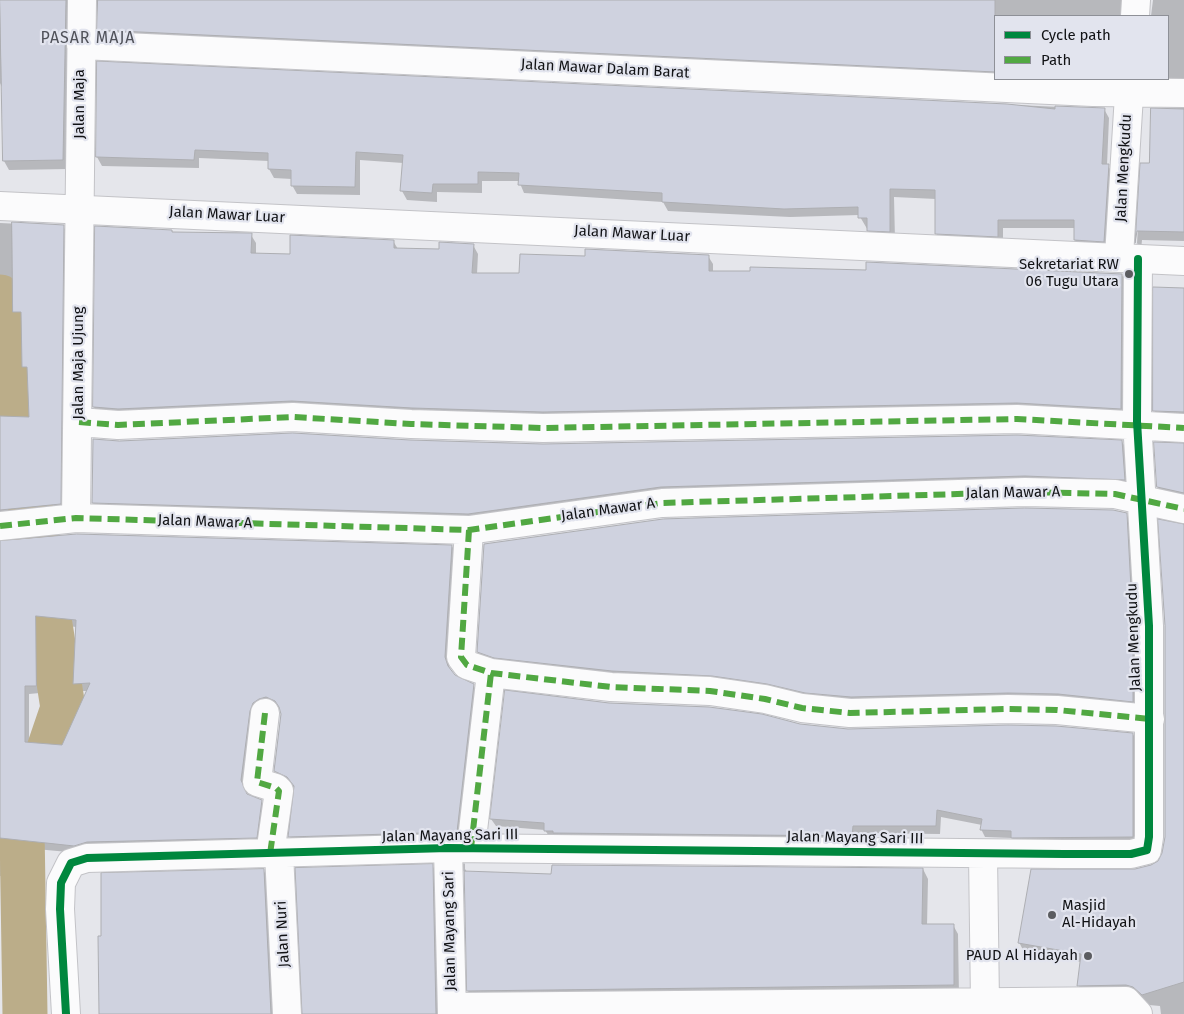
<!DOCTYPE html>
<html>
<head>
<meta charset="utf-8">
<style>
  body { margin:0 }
  #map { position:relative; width:1184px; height:1014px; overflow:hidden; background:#e5e6eb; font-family:"Fira Sans",sans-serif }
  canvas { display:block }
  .legend { position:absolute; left:994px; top:15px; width:175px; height:65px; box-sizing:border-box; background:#e2e4ee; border:1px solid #8e9097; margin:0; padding:6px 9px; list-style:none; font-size:15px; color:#111215 }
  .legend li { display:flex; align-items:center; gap:10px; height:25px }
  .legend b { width:25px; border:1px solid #8e9097 }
</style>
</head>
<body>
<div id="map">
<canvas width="1184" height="1014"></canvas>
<ul class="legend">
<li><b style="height:6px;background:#00873e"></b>Cycle path</li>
<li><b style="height:6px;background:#51a842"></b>Path</li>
</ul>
</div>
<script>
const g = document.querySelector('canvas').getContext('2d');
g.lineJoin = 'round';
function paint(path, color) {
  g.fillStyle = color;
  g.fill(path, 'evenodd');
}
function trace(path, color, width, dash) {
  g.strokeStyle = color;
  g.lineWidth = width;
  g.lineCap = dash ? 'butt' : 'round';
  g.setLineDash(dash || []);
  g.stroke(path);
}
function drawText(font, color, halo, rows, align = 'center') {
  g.font = font + ' "Fira Sans",sans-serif';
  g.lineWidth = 4.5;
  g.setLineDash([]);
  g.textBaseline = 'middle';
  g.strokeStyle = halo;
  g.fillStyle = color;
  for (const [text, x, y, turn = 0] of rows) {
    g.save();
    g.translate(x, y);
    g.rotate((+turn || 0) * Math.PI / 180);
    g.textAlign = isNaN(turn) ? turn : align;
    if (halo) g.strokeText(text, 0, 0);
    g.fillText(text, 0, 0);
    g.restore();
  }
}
const shadow = new Path2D(`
  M0 0H75L68 169 9 170 4 161 2 87 0 83Z
  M97 0H1129L1125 16H995V79L1120 86 104 39 99 30Z
  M1153 0H1184V88L1152 86 1148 79H1168V16H1151Z
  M98 63 1104 109 1109 118 1107 165 1114 174 1109 250 1081 249 1075 240V228H1003V245L941 242 936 233V199L894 197 895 240 873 239 859 215 790 217 668 211 663 202 524 193 519 181H482V193L437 192V202L407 200 402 191 403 163 360 160V195L297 194 292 185V179L274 178 269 169V161L199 158V168L102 166 97 157Z
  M1184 108V241L1142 240 1141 250 1137 243 1142 165H1150L1153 109Z
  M0 223 63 226 68 234 64 512 0 520Z
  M172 231 173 233 251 235 256 243V254L291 255 393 241 398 249 440 250 473 245 478 254 477 274H520L586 258 708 256 713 264V272L1122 275 1127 284 1126 417 549 421 99 416 94 407Z
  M1184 289V422L1159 420 1154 410Z
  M410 441 543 445 1122 442 1126 448 1128 486 472 521 97 509 93 503 119 442Z
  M1184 443V502L1163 496 1158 487Z
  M1126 514 1130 521 1137 635V708L855 704 617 678 483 659 478 652Z
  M1184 525V1014H1161L1160 1006 1149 1005 1139 996 1084 995 1079 986 1081 962 1024 952 1019 942 1135 870 1159 862 1164 853Z
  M0 543 452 546 456 554 449 666 454 676 473 685 478 693 461 840 294 844 290 837 295 788 280 779 275 771 282 714 280 708 272 705 253 719 245 789 248 795 261 801 266 809 260 845 79 853 14 847 15 876H0ZM40 624 77 627 74 684 79 691H88L63 746 29 743V694L40 693Z
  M800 725 848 730 1133 734 1137 742V844L1016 845 1012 838 985 837 981 829 982 825 941 817 940 834 856 833V843L550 838 545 830 496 826 491 819Z
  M432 865 438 875 441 1014H304Z
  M465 869 467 872 553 876 923 869 928 879 927 926 953 925 958 934 959 996 474 1000 468 991Z
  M263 870 269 879 276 1014H100Z`);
const river = new Path2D(`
  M0 297 14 417 41 567 63 708 22 828 25 1014`);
const building = new Path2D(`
  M0 0H66L63 160 3 161Z
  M98 0H995V72L97 30Z
  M97 61 1007 104 1055 109V106L1105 108 1102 164H1109L1104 242 1074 240V220H998V237L935 234V190L890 189V232L867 231V218H858V207L784 209 662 202V193L518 185 519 173 478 172V184H433L432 193 400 191 403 155 356 152 355 187 291 186V170L268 169V153L195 150 194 160 96 157Z
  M1151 108 1184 109V232L1137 231 1135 243 1140 163H1149Z
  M12 222 64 225 61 504 0 510V416L29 417 27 367H22L21 312H13Z
  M95 226 172 230V232L252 233 251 253 290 254V235L394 240V248L439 249V242L474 244 472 273H519L520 254 585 256V249L709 255V271H750V267L866 270V262L1122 274 1121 409 1017 403 543 412 412 408 292 401 118 409 93 407Z
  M1153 287 1184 288V412L1153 411Z
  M293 433 410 440 543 444 1017 435 1122 440 1125 480 1025 476 661 487 468 514 92 503 93 439 119 441Z
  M1154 442 1184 443V493L1157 487Z
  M1025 508 1113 510 1127 513 1133 626V702L1058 694 1008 693 851 697 805 693 767 684 712 676 612 671 494 658 477 652 484 544 663 519Z
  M1158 519 1184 524V982L1142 995 1133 987 1126 985 1077 986 1081 954 1018 943 1031 869H1135L1151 865 1158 861 1162 853 1165 837V626Z
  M77 534 452 545 445 657 448 666 455 675 474 684 457 832 288 837 294 786 287 777 274 771 281 714 279 707 275 701 266 697 259 699 253 703 250 711 241 780 247 794 262 800 257 838 87 842 74 846 0 838V541ZM36 616 76 620 73 684 90 683 62 745 25 742V686H36Z
  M505 690 609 703 709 707 762 714 800 724 848 729 1008 725 1056 726 1133 733V837L1011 838V831L980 830 982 819 937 810 936 826H853L852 836 553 833V831H544V823L490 819Z
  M433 864 436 1014H302L295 868Z
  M464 864V871L551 874 552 865 923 868 922 924H954V985L467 991Z
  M264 869 271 1014H99L98 936H101V873Z`);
const street = new Path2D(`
  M1135 16 1136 0
  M81 45 1093 92 1184 93
  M1119 256 1130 79
  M79 422 118 425 293 417 411 424 543 428 1017 419 1184 428
  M76 518 82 0
  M0 526 76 518 469 530 662 503 1025 492 1115 494 1184 509
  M469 530 461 657 467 665 491 673 611 687 710 691 765 699 802 708 850 713 1008 709 1057 710 1150 719
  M265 713 257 782 276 788 279 791 270 854
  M448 848 452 1014
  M471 848 491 673
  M279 854 287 1014
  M983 854 985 1004
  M452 1007 1126 1001 1138 1014
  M66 1014 60 909 61 883 71 863 87 858 448 848 1064 854H1131L1147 850 1149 837V626L1137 421 1138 259`);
const secondary = new Path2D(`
  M0 206 1184 261`);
const quiet = new Path2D(`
  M79 422 118 425 293 417 411 424 543 428 1017 419 1184 428
  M0 526 76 518 469 530 662 503 1025 492 1115 494 1184 509
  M469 530 461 657 467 665 491 673 611 687 710 691 765 699 802 708 850 713 1008 709 1057 710 1150 719
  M265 713 257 782 276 788 279 791 270 854
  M471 848 491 673`);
const cycleway = new Path2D(`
  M66 1014 60 909 61 883 71 863 87 858 448 848 1064 854H1131L1147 850 1149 837V626L1137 421 1138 259`);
const markers = [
  [1129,274,5,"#5b5c60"],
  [1052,915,5,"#5b5c60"],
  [1088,956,5,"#5b5c60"]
];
const streetNames = [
  ["Jalan Mawar Dalam Barat",605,69,3],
  ["Jalan Maja",80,104,-90],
  ["Jalan Mengkudu",1124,168,-87],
  ["Jalan Mawar Luar",227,215,3],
  ["Jalan Mawar Luar",632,234,3],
  ["Jalan Maja Ujung",79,363,-90],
  ["Jalan Mawar A",1013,493,-1],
  ["Jalan Mawar A",608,510,-8],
  ["Jalan Mawar A",205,522,2],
  ["Jalan Mengkudu",1134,637,-92],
  ["Jalan Mayang Sari III",450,836,-1],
  ["Jalan Mayang Sari III",855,838,1],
  ["Jalan Mayang Sari",450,931,-91],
  ["Jalan Nuri",283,934,-93]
];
const poiNames = [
  ["Sekretariat RW",1119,265],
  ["06 Tugu Utara",1119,282],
  ["Masjid",1062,906,"left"],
  ["Al-Hidayah",1062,923,"left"],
  ["PAUD Al Hidayah",1078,956]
];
const neighbourhoodNames = [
  ["PASAR MAJA",88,39]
];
paint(shadow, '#0003');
trace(river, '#bbad89', 45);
paint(building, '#cfd2df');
trace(building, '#adaeb2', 1);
trace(street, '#c3c3c7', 30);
trace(secondary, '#c3c3c7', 30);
trace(street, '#fbfbfc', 28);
trace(secondary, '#fbfbfc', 28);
trace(quiet, '#51a842', 6, [12, 6]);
trace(cycleway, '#00873e', 8);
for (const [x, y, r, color] of markers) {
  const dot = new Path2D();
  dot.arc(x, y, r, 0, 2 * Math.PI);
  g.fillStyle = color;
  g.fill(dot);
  trace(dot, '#e2e4ee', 2);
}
drawText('15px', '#111215', '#e2e4ee', streetNames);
drawText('15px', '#111215', '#e2e4ee', poiNames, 'right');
g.letterSpacing = '1px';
drawText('16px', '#50525a', '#e2e4ee', neighbourhoodNames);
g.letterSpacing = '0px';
</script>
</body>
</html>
